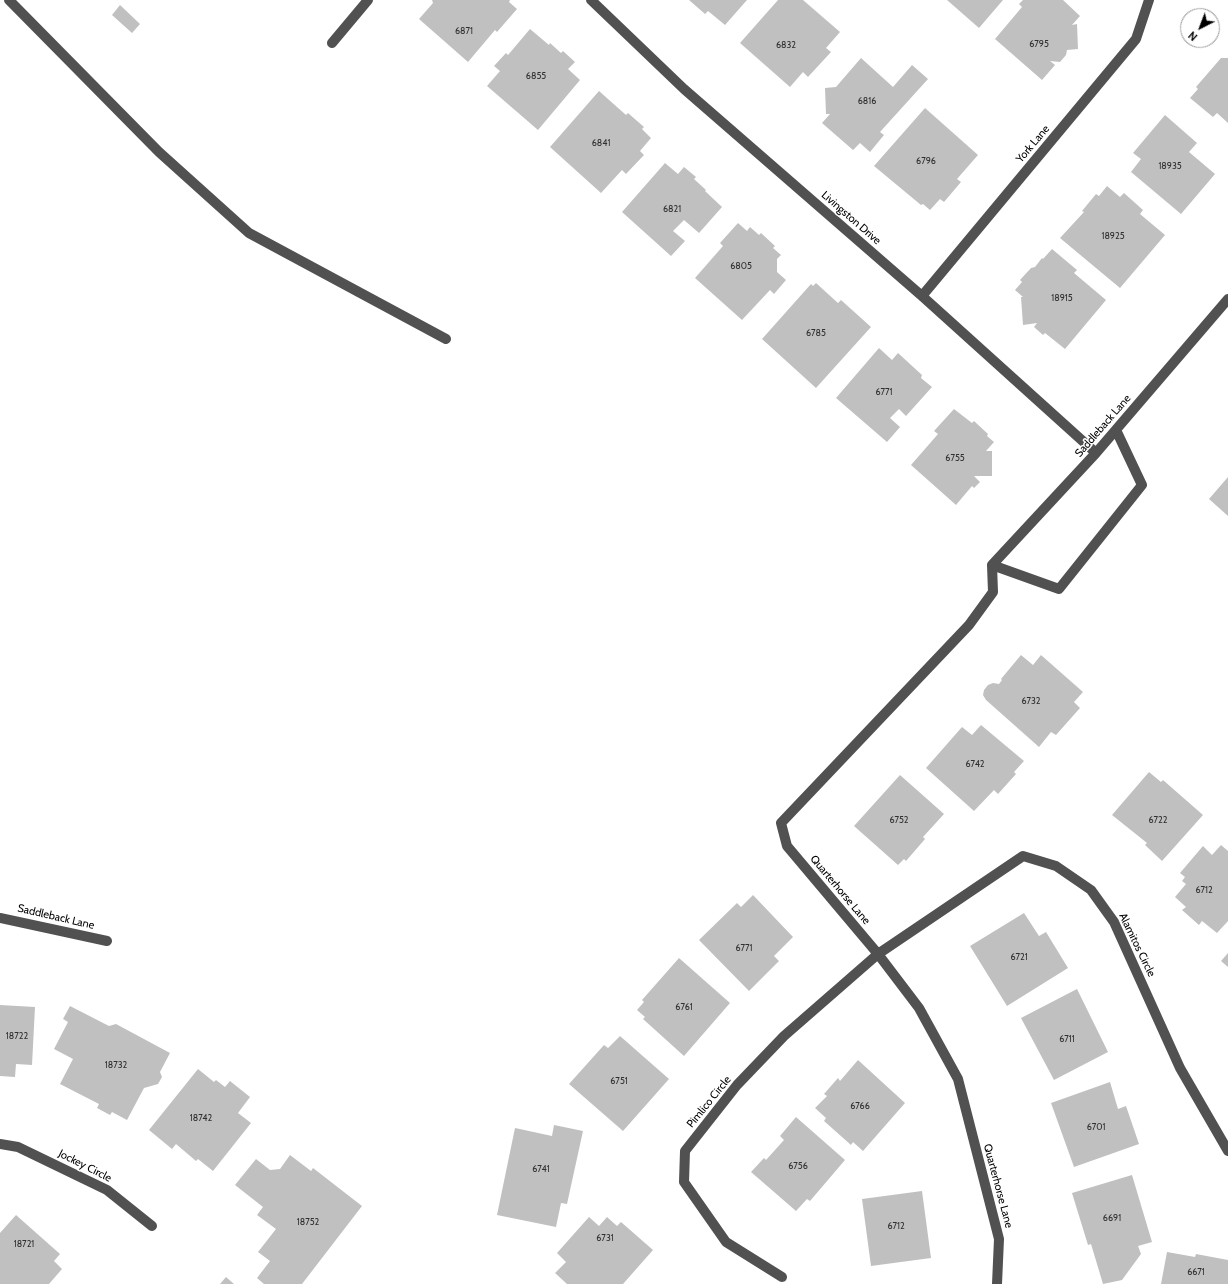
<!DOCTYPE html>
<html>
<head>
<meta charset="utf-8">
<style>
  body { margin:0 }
  #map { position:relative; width:1228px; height:1284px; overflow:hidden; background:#fff; font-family:Cabin,sans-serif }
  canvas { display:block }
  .north { position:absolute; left:1180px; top:8px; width:40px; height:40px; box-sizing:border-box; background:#fff; border:1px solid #999; border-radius:50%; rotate:222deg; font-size:11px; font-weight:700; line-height:16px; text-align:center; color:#000 }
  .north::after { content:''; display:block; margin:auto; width:14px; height:18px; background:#000; clip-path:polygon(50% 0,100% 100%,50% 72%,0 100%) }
</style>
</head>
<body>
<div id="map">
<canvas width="1228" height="1284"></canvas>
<div class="north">N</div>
</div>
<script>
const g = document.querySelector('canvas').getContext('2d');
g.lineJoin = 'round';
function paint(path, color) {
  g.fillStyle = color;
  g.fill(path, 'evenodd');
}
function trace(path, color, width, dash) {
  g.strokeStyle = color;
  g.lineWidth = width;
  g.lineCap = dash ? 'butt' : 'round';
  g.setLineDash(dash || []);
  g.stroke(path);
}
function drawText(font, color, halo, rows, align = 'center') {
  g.font = font + ' Cabin,sans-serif';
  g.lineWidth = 3;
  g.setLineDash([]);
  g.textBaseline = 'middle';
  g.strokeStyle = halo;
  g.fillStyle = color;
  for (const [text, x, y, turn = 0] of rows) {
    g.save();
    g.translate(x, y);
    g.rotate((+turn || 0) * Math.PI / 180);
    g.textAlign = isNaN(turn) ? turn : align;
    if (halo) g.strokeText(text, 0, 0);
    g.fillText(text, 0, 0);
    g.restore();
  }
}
const building = new Path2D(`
  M432 0H510L509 2 517 9 497 32 495 30 468 62 419 19 433 3Z
  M689 0H747L725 25 708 11 705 14Z
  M778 0H803L840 32 826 48 831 52 808 77 803 72 790 87 740 43Z
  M947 0H1003L979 28Z
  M1023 0H1063L1080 16 1072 25 1077 24 1078 49 1067 50 1066 55 1060 62 1050 61 1055 65 1042 80 995 39 1022 7 1019 4Z
  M120 5 140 24 132 33 112 15Z
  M530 29 549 45 550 43 561 53 563 51 575 62 568 69 580 80 538 130 487 86 500 71 494 66 506 53 508 55Z
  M861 58 893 87 912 65 928 79 880 132 884 135 870 152 860 143 853 150 822 123 830 114H826L825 88 836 87Z
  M1221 58H1228V123L1217 113 1213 117 1190 98 1198 89 1196 87Z
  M599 91 626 115 628 113 644 127 642 129 651 138 640 151 644 155 626 174 622 170 601 193 550 147Z
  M925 108 978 155 957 179 961 182 944 202 940 199 930 210 923 204 921 205 874 166Z
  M1165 115 1197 143 1189 152 1215 174 1181 214 1131 172 1141 159 1133 153Z
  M665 163 678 174 684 167 696 177 694 179 706 190 705 191 722 207 699 233 684 220 673 231 685 241 671 256 622 212Z
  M1107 186 1120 197 1124 193 1143 210 1140 214 1165 235 1120 288 1060 238 1084 212 1082 211 1096 194 1099 196Z
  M738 223 747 231 750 227 759 235 761 233 775 246 773 248 781 255 777 259V272L786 280 774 294 770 290 742 320 695 278 723 246 720 243Z
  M1052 249 1077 270 1074 273 1106 300 1065 349 1045 333 1043 335 1034 327 1037 323 1023 325 1021 297H1023L1015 290 1022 282 1020 280 1031 268 1035 267 1042 258 1043 259Z
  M816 283 838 303 841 300 871 327 816 388 762 339 811 284 813 286Z
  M879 348 892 360 898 353 922 375 921 378 932 387 906 416 899 409 890 418 900 427 887 442 836 398Z
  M954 409 972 423 974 421 988 434 987 436 994 442 986 451H992V476H974L980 482 974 488 972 486 956 505 911 465 938 434 934 431Z
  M1228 477V516L1209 499Z
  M1021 655 1033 665 1041 655 1083 692 1074 702 1080 708 1056 735 1051 732 1039 747 986 700 983 695 984 690 988 685 993 683 999 684 1002 680 1001 679Z
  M981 725 1024 761 1014 772 1016 774 998 794 994 790 974 811 926 768 962 727 972 735Z
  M1149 772 1161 782 1163 780 1203 815 1162 861 1145 845 1147 843 1112 815Z
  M900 775 944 814 923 837 925 839 906 861 904 859 898 865 854 826Z
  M1221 845 1228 851V921L1217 933 1202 921 1199 925 1182 910 1186 907 1175 897 1186 884 1182 881 1185 877 1180 873 1203 846 1212 855Z
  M753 895 793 937 774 956 779 961 749 991 699 940 737 903 741 907Z
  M1024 913 1039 936 1046 932 1068 968 1007 1006 970 946Z
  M1228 953V967L1221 961Z
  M679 958 730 1003 684 1056 643 1019 645 1017 637 1010 644 1002 642 1000Z
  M1077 989 1108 1052 1054 1080 1021 1018Z
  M0 1005 35 1007 32 1065 16 1064 15 1077 0 1076Z
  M70 1006 109 1026 116 1024 170 1053 160 1072 162 1077 158 1084 144 1088 127 1120 112 1112 110 1115 97 1108 99 1104 60 1084 73 1059 54 1049 68 1022 63 1019Z
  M620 1036 669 1079 623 1131 569 1084 604 1045 608 1048Z
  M858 1060 905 1103 863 1151 853 1142 851 1145 824 1121 826 1118 815 1108 827 1096 824 1094 838 1078 840 1081Z
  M198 1069 214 1082 216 1080 225 1087 230 1081 250 1097 238 1113 251 1123 213 1171 198 1159 196 1161 176 1144 172 1149 149 1130Z
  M1110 1082 1118 1109 1126 1106 1139 1144 1074 1167 1051 1103Z
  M796 1117 845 1160 810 1201 807 1199 796 1211 751 1172 764 1158 766 1160 784 1140 780 1136Z
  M554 1125 583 1131 567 1204 561 1203 556 1227 497 1215 515 1128 552 1136Z
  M290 1155 311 1171 313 1168 362 1206 302 1284H264L257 1278 270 1261 258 1252 276 1229 257 1215 263 1207 235 1185 256 1159 270 1170 280 1169Z
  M1132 1175 1152 1242 1138 1246 1141 1254 1122 1280 1103 1284 1091 1244 1088 1245 1072 1193Z
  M922 1191 931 1258 871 1266 862 1199Z
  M16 1215 60 1254 54 1261 62 1269 49 1284H0V1233Z
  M589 1217 599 1226 607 1217 617 1226 621 1222 653 1250 623 1284H567L555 1273 566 1262 557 1253Z
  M1167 1252 1195 1257 1196 1254 1228 1260V1284H1161Z
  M226 1277 234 1284H220Z`);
const minor = new Path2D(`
  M9 0 159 152 249 233 446 339
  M591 0 684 89 922 296 1096 453
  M332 43 368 0
  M922 296 1136 39 1149 0
  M992 565 993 592 969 625 781 823 787 846 878 954 919 1008 958 1079 999 1239 997 1284
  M992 565 1096 453 1228 299
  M992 565 1059 589 1142 485 1116 430
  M0 918 107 941
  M0 1144 18 1147 107 1190 152 1226
  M782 1277 726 1242 684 1182 685 1151 737 1085 784 1036 878 954 1023 856 1056 866 1091 890 1114 922 1180 1068 1228 1151`);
const numberNames = [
  ["6871",464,31],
  ["6795",1039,44],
  ["6832",786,45],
  ["6855",536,76],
  ["6816",867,101],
  ["6841",601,143],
  ["6796",926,161],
  ["18935",1170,166],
  ["6821",672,209],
  ["18925",1113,236],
  ["6805",741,266],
  ["18915",1062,298],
  ["6785",816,333],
  ["6771",884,392],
  ["6755",955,458],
  ["6732",1031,701],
  ["6742",975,764],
  ["6752",899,820],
  ["6722",1158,820],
  ["6712",1204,890],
  ["6771",744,948],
  ["6721",1019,957],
  ["6761",684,1007],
  ["18722",17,1036],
  ["6711",1067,1039],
  ["18732",116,1065],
  ["6751",619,1081],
  ["6766",860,1106],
  ["18742",201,1118],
  ["6701",1096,1127],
  ["6756",798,1166],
  ["6741",541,1169],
  ["6691",1112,1218],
  ["18752",308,1222],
  ["6712",896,1226],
  ["6731",605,1238],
  ["18721",24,1244],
  ["6671",1196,1272]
];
const streetNames = [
  ["York Lane",1033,144,-50],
  ["Livingston Drive",851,218,41],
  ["Saddleback Lane",1103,426,-49],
  ["Quarterhorse Lane",840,890,50],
  ["Saddleback Lane",56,917,13],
  ["Alamitos Circle",1137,945,64],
  ["Pimlico Circle",709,1102,-51],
  ["Jockey Circle",85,1166,27],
  ["Quarterhorse Lane",998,1186,75]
];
paint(building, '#c0c0c0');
trace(minor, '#515151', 10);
drawText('9px', '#303030', null, numberNames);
drawText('11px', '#000', '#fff', streetNames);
</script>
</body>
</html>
